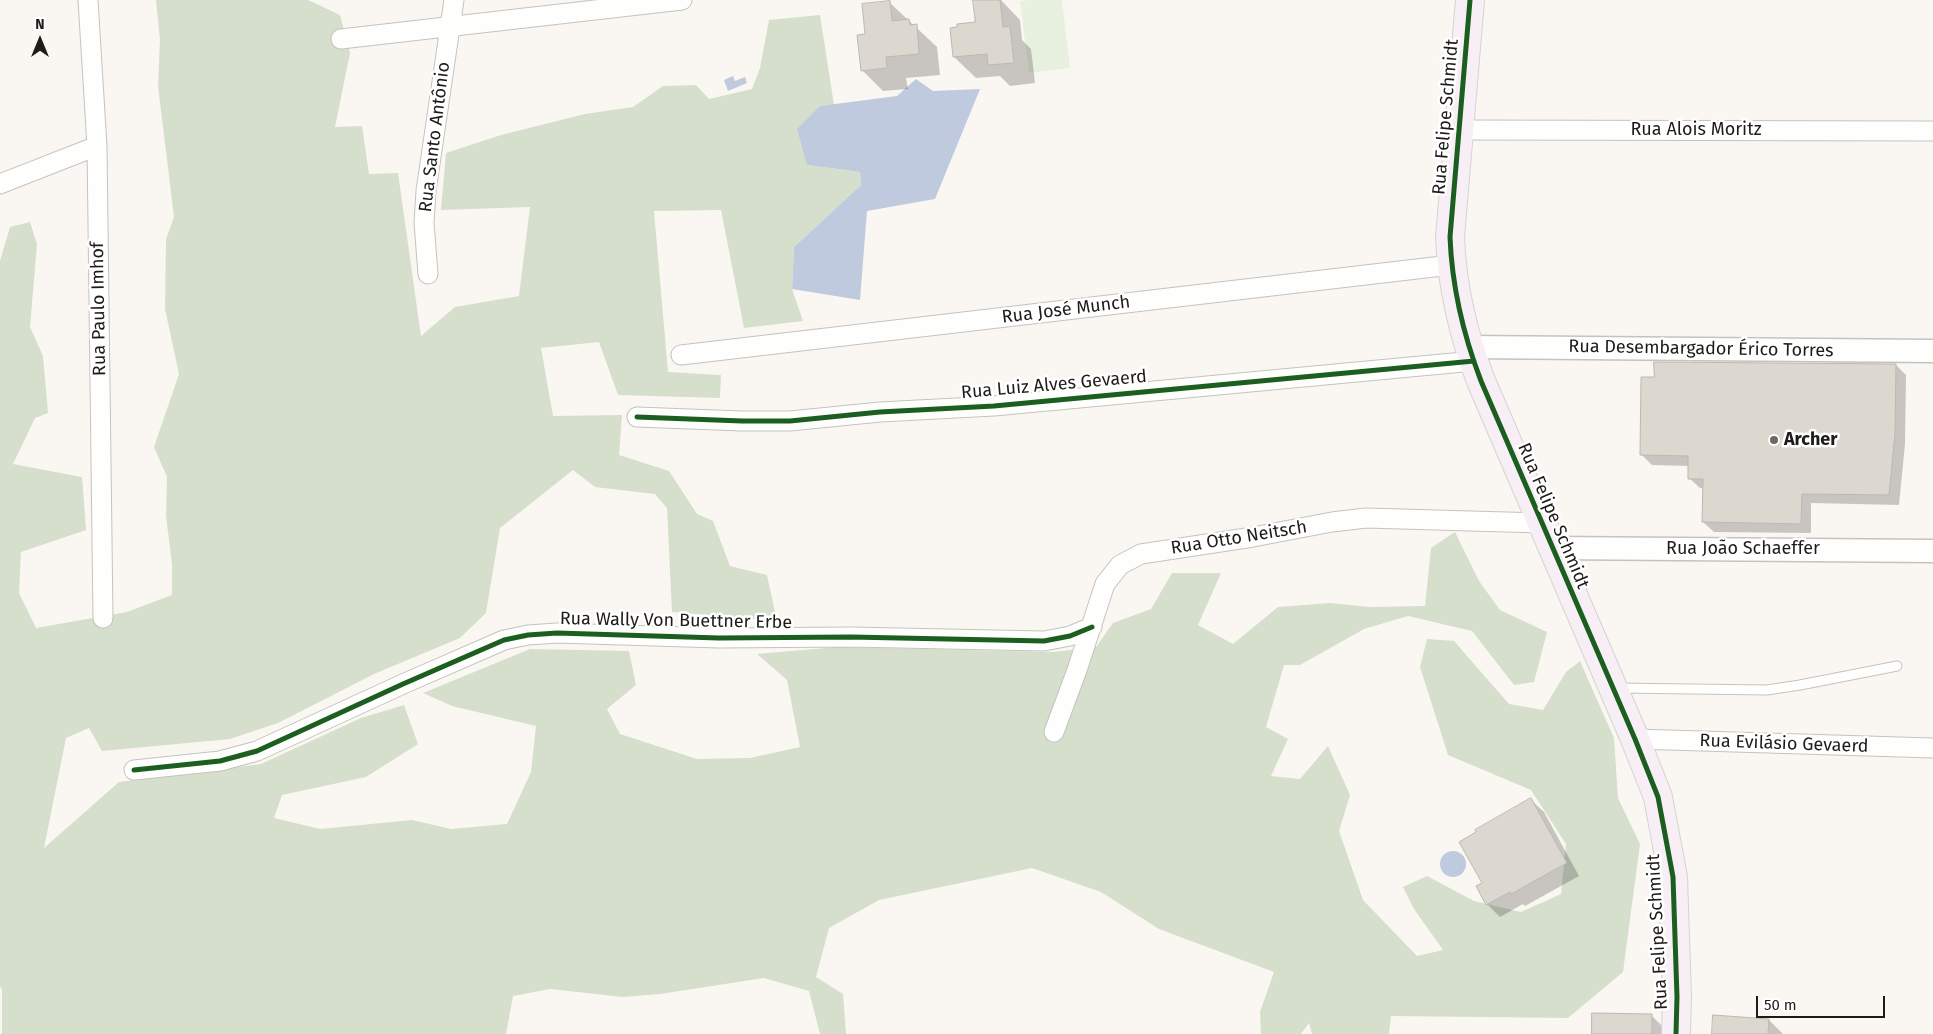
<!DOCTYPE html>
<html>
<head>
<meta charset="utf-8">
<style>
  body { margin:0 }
  #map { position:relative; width:1933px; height:1034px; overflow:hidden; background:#faf7f2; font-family:"Fira Sans",sans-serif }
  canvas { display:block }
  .north { position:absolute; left:15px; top:15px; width:50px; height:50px; -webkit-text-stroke:4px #fff; paint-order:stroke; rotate:0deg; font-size:14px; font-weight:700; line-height:20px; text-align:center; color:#1e1c19 }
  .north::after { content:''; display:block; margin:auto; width:18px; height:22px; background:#1e1c19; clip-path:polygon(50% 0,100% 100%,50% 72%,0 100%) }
  .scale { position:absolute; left:1756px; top:996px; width:129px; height:22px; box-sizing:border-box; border:2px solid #1e1c19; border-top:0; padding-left:6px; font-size:15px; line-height:18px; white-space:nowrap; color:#1e1c19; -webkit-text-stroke:4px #fff; paint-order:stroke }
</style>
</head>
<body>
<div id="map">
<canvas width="1933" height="1034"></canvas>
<div class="north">N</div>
<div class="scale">50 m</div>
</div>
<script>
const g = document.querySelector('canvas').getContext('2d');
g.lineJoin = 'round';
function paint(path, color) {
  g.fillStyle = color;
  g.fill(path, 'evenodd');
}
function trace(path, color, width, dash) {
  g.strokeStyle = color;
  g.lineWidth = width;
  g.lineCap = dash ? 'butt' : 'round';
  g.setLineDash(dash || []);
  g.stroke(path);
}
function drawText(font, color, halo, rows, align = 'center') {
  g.font = font + ' "Fira Sans",sans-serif';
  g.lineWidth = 5;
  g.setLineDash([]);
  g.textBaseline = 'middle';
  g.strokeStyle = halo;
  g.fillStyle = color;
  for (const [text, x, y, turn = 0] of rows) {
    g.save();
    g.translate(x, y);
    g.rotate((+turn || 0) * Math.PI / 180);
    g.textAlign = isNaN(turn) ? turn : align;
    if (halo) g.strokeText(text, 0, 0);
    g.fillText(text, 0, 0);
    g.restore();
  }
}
const green = new Path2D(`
  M1030 0H1062L1070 68 1029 73 1020 1Z`);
const forest = new Path2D(`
  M156 0H308L340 15 350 53 335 127 362 126 369 174 398 173 421 336 455 307 519 296 530 207 441 210 446 153 501 135 585 114 633 107 663 86 696 85 709 99 752 89 760 68 769 20 820 15 834 105 820 106 807 165 860 172 861 185 794 247 792 289 803 321 744 328 721 210 654 211 668 372 721 375 720 398 618 395 599 342 541 348 553 416 622 415 619 455 669 471 697 514 713 521 730 566 767 575 777 621 672 612 667 508 655 494 595 487 573 470 500 528 486 613 460 638 374 674 278 723 230 739 102 751 89 728 66 738 44 848 119 782 261 764 361 718 404 705 418 744 366 777 282 795 274 818 320 829 412 820 451 829 507 824 531 772 536 726 452 706 423 693 530 649 629 651 636 685 607 709 620 734 697 759 750 758 800 747 787 680 757 654 838 647 1053 652 1096 647 1113 623 1151 609 1172 573H1221L1198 625 1233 644 1278 607 1330 603 1369 607 1425 606 1431 548 1455 532 1479 581 1500 610 1547 632 1534 682 1514 685 1472 631 1408 616 1364 629 1300 665H1284L1266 727 1288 739 1271 776 1300 779 1328 746 1350 795 1339 831 1363 900 1417 956 1443 950 1414 909 1403 887 1427 876 1474 901 1521 912 1561 894 1566 844 1531 790 1448 755 1420 667 1427 639 1454 641 1509 704 1543 710 1566 672 1580 661 1614 738 1618 798 1640 844 1623 972 1568 1018 1391 1016 1389 1034H1312L1309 1023 1301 1034H1261L1260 1012 1274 972 1159 929 1101 892 1032 868 879 900 829 928 816 977 843 994 846 1034H820L809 991 764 978 660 994 623 997 550 989 513 996 506 1034H2V990L0 986V261L10 227 30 222 37 244 30 327 43 356 48 413 35 418 13 464 82 477 86 530 21 552 19 593 36 628 127 612 172 595V564L166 516 167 477 154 447 179 374 165 309 166 239 174 217 158 86 160 40Z`);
const water = new Path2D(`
  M733 76 735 81 745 77 747 83 728 91 724 80Z
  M916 79 933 91 980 89 935 199 867 211 860 300 792 289 794 247 861 185 860 172 807 165 797 129 820 106 897 96Z
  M1440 864a13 13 0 1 1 26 0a13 13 0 1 1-26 0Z`);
const shadow = new Path2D(`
  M983 0H1001L1020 20 1022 40 1031 49 1035 83 1010 86 1000 76 976 78 954 57 977 23Z
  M889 2 937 47 940 75 906 78 908 89 883 91 862 70 866 35Z
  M1896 365 1906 375 1905 444 1899 505 1811 503V533L1714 532 1703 522 1704 488H1700L1689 478 1690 466 1652 465 1642 455Z
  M1531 800 1544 812 1579 876 1525 906 1523 904 1500 917 1487 904Z
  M1652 1016 1670 1034H1593Z
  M1769 1020 1783 1034H1713Z`);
const building = new Path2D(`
  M973 0H1000L1003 27 1010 26 1014 63 988 65 987 54 953 57 950 28 957 27V24L975 22Z
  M890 1 892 21 909 19 910 25 917 24 919 54 886 57 887 68 861 71 857 35 865 34 862 4Z
  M1654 362 1896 364 1895 433 1889 495 1802 494 1801 524 1702 522 1703 479H1688V456L1640 455 1641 377H1654Z
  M1531 798 1567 863 1511 894 1510 892 1486 905 1476 886 1482 883 1459 842 1476 832 1475 830Z
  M1592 1013 1652 1014V1034H1592Z
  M1713 1015 1769 1019 1768 1034H1712Z`);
const service = new Path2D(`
  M1616 688 1767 690 1800 685 1897 666`);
const minor = new Path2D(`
  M88 0 97 146 103 618
  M341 39 682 0
  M1459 130 1933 131
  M0 184 97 146
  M428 274 424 223 426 191 454 0
  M681 355 1451 265
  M637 417 742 421H790L880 412 994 406 1474 361
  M1054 732 1077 670 1105 584 1120 565 1141 554 1253 537 1332 522 1366 518 1541 523
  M1635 739 1933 748
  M134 770 220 761 257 751 403 684 504 640 528 635 557 633 719 638 851 637 1044 641 1070 636 1092 627`);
const tertiary = new Path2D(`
  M1468 347 1933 351
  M1552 548 1933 551`);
const primary = new Path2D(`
  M1470 0 1450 237C1452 288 1463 334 1481 381L1635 739 1658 797 1673 877 1677 997 1676 1034`);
const cycleway = new Path2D(`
  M1470 0 1450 237C1452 288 1463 334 1481 381L1635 739 1658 797 1673 877 1677 997 1676 1034
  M637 417 742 421H790L880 412 994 406 1474 361
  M134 770 220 761 257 751 403 684 504 640 528 635 557 633 719 638 851 637 1044 641 1070 636 1092 627`);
const markers = [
  [1774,440,5,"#6b6965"]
];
const streetNames = [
  ["Rua Felipe Schmidt",1446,117,-85],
  ["Rua Alois Moritz",1696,130],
  ["Rua Santo Antônio",435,137,-83],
  ["Rua Paulo Imhof",99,309,-91],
  ["Rua José Munch",1066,310,-7],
  ["Rua Desembargador Érico Torres",1701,349,1],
  ["Rua Luiz Alves Gevaerd",1054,385,-5],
  ["Rua Felipe Schmidt",1553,516,67],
  ["Rua Otto Neitsch",1239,538,-9],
  ["Rua João Schaeffer",1743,549],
  ["Rua Wally Von Buettner Erbe",676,621,1],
  ["Rua Evilásio Gevaerd",1784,744,2],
  ["Rua Felipe Schmidt",1658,932,-93]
];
const poiNames = [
  ["Archer",1784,440]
];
paint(green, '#e8f1df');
paint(forest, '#d5dfcc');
paint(water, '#bfcade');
paint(shadow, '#0003');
paint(building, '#dcd7cf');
trace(building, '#bab8b4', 1);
trace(service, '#c5c3bf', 11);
trace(minor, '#c5c3bf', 21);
trace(tertiary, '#c5c3bf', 25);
trace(primary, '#d5d3d1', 30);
trace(service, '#fefefd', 9);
trace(minor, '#fefefd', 19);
trace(tertiary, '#fefefd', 22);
trace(primary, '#f7eff5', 28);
trace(cycleway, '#1b5e20', 5);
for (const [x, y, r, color] of markers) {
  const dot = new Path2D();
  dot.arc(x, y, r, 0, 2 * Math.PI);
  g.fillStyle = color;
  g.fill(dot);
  trace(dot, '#fff', 2);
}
drawText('18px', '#1e1c19', '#fff', streetNames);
drawText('bold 18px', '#1e1c19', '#fff', poiNames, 'left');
</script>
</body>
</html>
